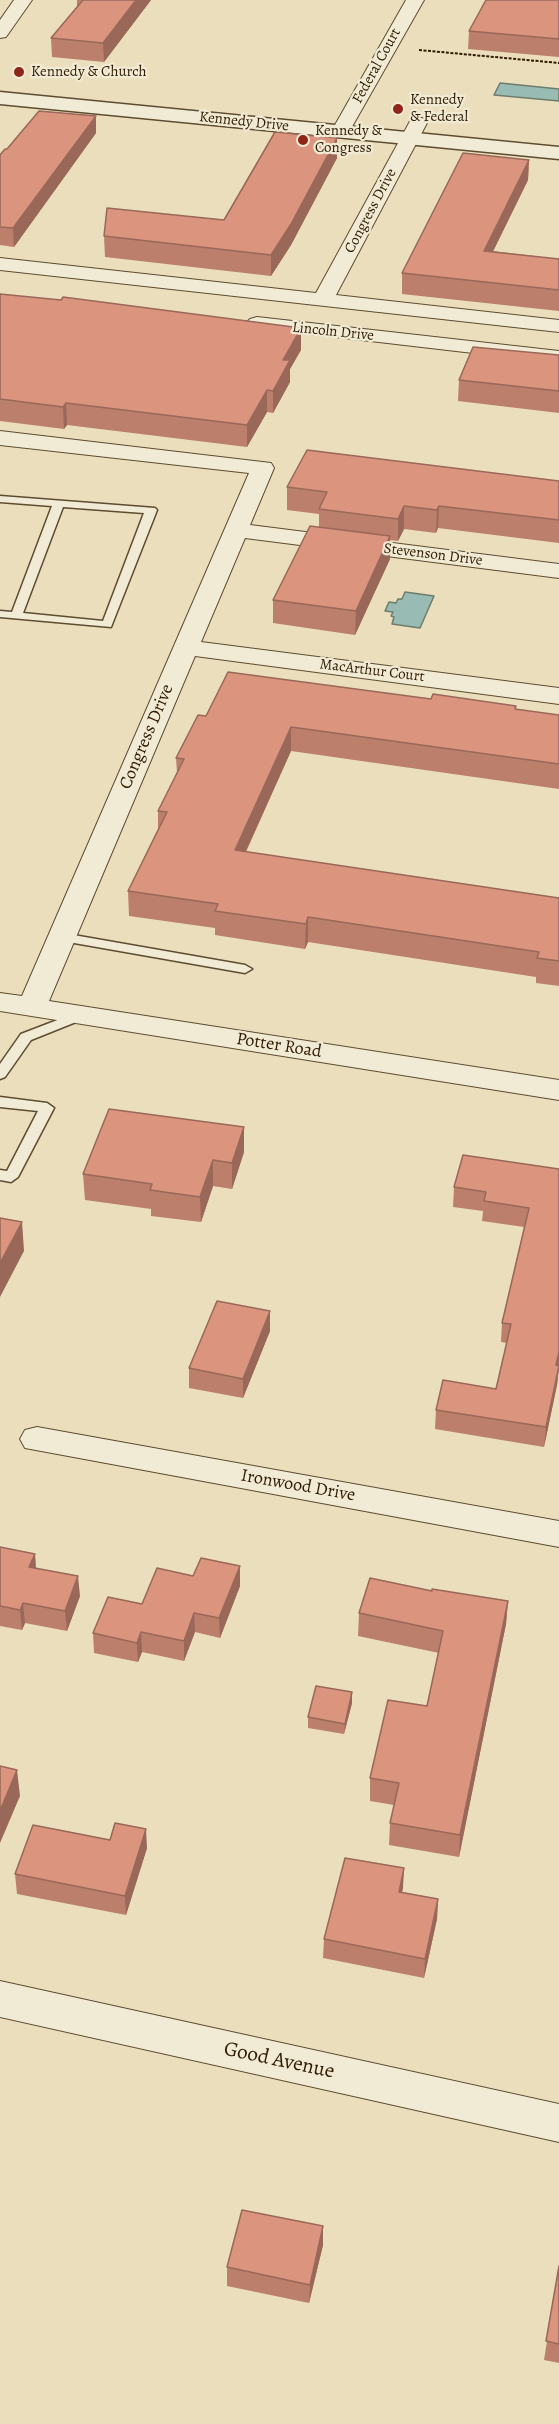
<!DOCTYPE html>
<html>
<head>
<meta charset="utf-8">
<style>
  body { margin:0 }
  canvas { display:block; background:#eadebd }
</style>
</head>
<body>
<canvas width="559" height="2424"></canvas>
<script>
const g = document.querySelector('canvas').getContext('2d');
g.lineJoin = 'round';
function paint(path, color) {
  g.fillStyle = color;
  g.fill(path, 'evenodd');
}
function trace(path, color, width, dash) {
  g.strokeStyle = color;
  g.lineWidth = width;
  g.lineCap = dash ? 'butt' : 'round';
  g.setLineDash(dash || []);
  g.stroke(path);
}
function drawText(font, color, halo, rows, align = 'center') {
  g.font = font + ' Alegreya,serif';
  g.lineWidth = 4.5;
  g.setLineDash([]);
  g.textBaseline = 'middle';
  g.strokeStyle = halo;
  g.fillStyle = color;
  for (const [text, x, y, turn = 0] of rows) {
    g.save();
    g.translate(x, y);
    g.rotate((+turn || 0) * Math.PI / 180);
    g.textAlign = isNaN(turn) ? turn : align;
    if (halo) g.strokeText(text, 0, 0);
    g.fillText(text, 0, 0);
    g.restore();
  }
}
const water = new Path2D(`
  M500 83 559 89V101L494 95Z
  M405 592 434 596 420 628 392 624 394 617 391 616 393 612 385 611 389 602 396 603 398 599H402Z`);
const path = new Path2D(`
  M419 50 559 63`);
const service = new Path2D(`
  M0 496 155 508 157 510 111 627 0 617V611L12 612 52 506 0 502ZM63 507 144 513 103 621 23 613Z
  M62 933 245 965 252 969 245 973 57 940 55 937 57 934Z
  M81 1011 86 1012 88 1015 86 1018 31 1040 5 1077 0 1079V1064L21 1034Z
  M0 1097 47 1103 54 1108 18 1177 11 1182 0 1180V1170L7 1171 38 1111 0 1107Z`);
const minor = new Path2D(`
  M14 0H32L6 37 0 38V20Z
  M406 0H424L349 132 347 136H333L331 132Z
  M418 117 425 119 427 123 336 295 559 320V332L0 270V258L316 293 409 123 411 119Z
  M257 317 559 351V363L250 327 246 323 250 319Z
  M0 431 271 463 274 468 250 525 559 564V578L245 538 201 642 559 688V704L195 656 49 1001 559 1080V1100L0 1011V993L22 996 249 473 0 445Z
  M37 1427 559 1521V1547L25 1448 20 1439 25 1430Z
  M0 1981 559 2104V2142L0 2017Z`);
const tertiary = new Path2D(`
  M0 92 559 147V159L0 104Z`);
const wall = new Path2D(`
  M77 0H151L104 62 52 57 51 38 77 7Z
  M559 0V57L468 49 469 31Z
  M96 133 14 247 0 245V155Z
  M337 158 291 245 271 276 105 257 104 236 224 220Z
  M529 160 528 180 493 251 559 259V311L402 294V273Z
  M0 294 301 350 290 369V382L273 413 267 412 247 447 67 425 64 429 0 421Z
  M559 355V413L458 401 459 380Z
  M559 481V543L438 528 436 533 404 529 398 541 390 540V559L355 635 273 623V600L319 527V514L287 510V487Z
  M431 699 559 715V789L291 751 246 852 559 898V986L536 983V977L308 942 305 949 215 935V928L129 916 128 891 158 829V811L177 773 176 758 206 716Z
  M244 1152 232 1189 213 1186 201 1222 151 1216V1209L85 1200 83 1174Z
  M559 1169V1367L557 1385 544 1447 435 1429 436 1410 496 1389 507 1343 501 1342 502 1323 524 1227 482 1221 483 1211 453 1207 454 1187Z
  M270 1331 243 1398 189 1388V1368Z
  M0 1547 35 1554 36 1568 80 1596 67 1631 25 1623 22 1630 0 1626Z
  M240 1566V1586L220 1638 195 1632 184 1661 142 1652 138 1662 94 1653 93 1633 193 1576Z
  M432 1591 508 1601 506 1624 459 1857 389 1845 390 1823 394 1805 370 1801V1778L427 1706 439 1653 358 1636 359 1613Z
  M352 1692V1703L344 1734 308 1728V1717Z
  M147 1848 126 1915 17 1894 15 1874Z
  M404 1868 402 1892 438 1899 437 1919 424 1978 323 1958 324 1939Z
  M323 2226V2245L309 2303 227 2286V2267Z
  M559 2266V2363L544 2360Z`);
const shadedWall = new Path2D(`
  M136 0H151L104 62 103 43Z
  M96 116V133L14 247 13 228Z
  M337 138V158L291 245 271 276V255Z
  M529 160 528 180 483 272 484 251Z
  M301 328V350L290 369V382L273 413V391L283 360Z
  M267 390V412L247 447V425Z
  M66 403 67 425 64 429 63 407Z
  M404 506V529L398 541V519Z
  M439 506 438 528 436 533 437 510Z
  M390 536V559L355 635 356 611Z
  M291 727V751L235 875V850Z
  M308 917V942L305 949 306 924Z
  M244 1127V1152L232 1189V1163Z
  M213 1160V1186L201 1222 200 1197Z
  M22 1222 24 1251 0 1297V1263Z
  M270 1311V1331L243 1398V1379Z
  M559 1352V1364L554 1385 556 1365Z
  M559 1366 557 1385 544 1447 546 1427Z
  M35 1554 36 1573 29 1567Z
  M240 1566V1586L220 1638 219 1618Z
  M78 1576 80 1596 67 1631 65 1611Z
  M508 1601 506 1624 459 1857 460 1835Z
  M23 1603 25 1623 22 1630 20 1610Z
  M194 1613 195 1632 184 1661V1641Z
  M141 1632 142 1652 138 1662 137 1643Z
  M352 1692V1703L344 1734 345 1724Z
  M17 1770 20 1796 0 1843V1811Z
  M146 1829 147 1848 126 1915 125 1896Z
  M404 1868 403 1888 398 1911 399 1892Z
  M438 1899 437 1919 424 1978 425 1959Z
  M323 2226V2245L309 2303 310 2285Z`);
const building = new Path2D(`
  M83 0H136L103 43 51 38Z
  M486 0H559V39L469 31Z
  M39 111 96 116 13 228 0 227V155L5 149H7Z
  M275 132 337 138 291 224 271 255 104 236 107 208 224 220Z
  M463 153 529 160 484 251 559 259V290L402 273Z
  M0 294 61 300 63 297 301 328 283 360H290L273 391 267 390 247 425 66 403 63 407 0 399Z
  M473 347 559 355V391L459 380Z
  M307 450 559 481V520L439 506 437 510 404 506 398 519 319 509 327 492 287 487Z
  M310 526 390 536 356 611 273 600Z
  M228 672 431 699 433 694 516 706 515 709 559 715V764L291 727 235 850 559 898V961L537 958 539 952 308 917 306 924 215 911 218 904 128 891 167 812 158 811 184 759 176 758 198 715 206 716Z
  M109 1109 244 1127 232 1163 213 1160 200 1197 150 1190 152 1184 83 1174Z
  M463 1155 559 1169V1352L556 1365 559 1366 546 1427 436 1410 443 1380 496 1389 511 1324 502 1323 529 1208 484 1201 486 1192 454 1187Z
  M0 1218 22 1222 0 1263Z
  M217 1301 270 1311 243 1379 189 1368Z
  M0 1547 35 1554 29 1567 78 1576 65 1611 23 1603 20 1610 0 1606Z
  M201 1558 240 1566 219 1618 194 1613 184 1641 141 1632 137 1643 93 1633 108 1597 142 1604 157 1568 193 1576Z
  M370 1578 432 1591V1589L508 1601 460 1835 390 1823 399 1783 370 1778 388 1700 427 1706 443 1631 359 1613Z
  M316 1686 352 1692 345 1724 308 1717Z
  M0 1766 17 1770 0 1811Z
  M115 1823 146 1829 125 1896 15 1874 33 1825 110 1840Z
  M345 1858 404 1868 399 1892 438 1899 425 1959 324 1939Z
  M242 2210 323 2226 310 2285 227 2267Z
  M559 2266V2344L546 2341Z`);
const markers = [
  [19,72,6,"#8f2418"],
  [398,109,6,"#8f2418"],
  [303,140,6,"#8f2418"]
];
const farStreetnames = [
  ["Federal Court",377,66,-61],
  ["Kennedy Drive",244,122,6],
  ["Congress Drive",371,211,-62],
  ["Lincoln Drive",333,332,6],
  ["Stevenson Drive",433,555,7],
  ["MacArthur Court",372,671,7]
];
const farPoinames = [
  ["Kennedy & Church",31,72],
  ["Kennedy",410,100],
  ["& Federal",410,117],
  ["Kennedy &",315,131],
  ["Congress",315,148]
];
const streetNames = [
  ["Congress Drive",147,737,-67],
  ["Potter Road",279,1046,9],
  ["Ironwood Drive",298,1486,10]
];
const nearStreetnames = [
  ["Good Avenue",279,2061,12]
];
paint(water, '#98bcb4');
trace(water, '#6e7c6c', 1.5);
trace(service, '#5e4c30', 3);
trace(minor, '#5e4c30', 2);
trace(tertiary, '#5e4c30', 3);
trace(path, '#2f1b01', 2, [3, 1.5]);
paint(service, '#f1ead4');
paint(minor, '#f1ead4');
paint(tertiary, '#f1ead4');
paint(wall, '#bc7f6c');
paint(shadedWall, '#996858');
paint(building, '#db947e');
trace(building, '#996858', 1.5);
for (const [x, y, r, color] of markers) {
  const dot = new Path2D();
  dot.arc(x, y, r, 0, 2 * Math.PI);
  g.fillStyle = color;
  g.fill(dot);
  trace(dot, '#f1ead4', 2);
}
drawText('15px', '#2f1b01', '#f1ead4', farStreetnames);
drawText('15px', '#2f1b01', '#f1ead4', farPoinames, 'left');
drawText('18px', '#2f1b01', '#f1ead4', streetNames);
drawText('21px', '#2f1b01', '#f1ead4', nearStreetnames);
</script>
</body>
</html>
